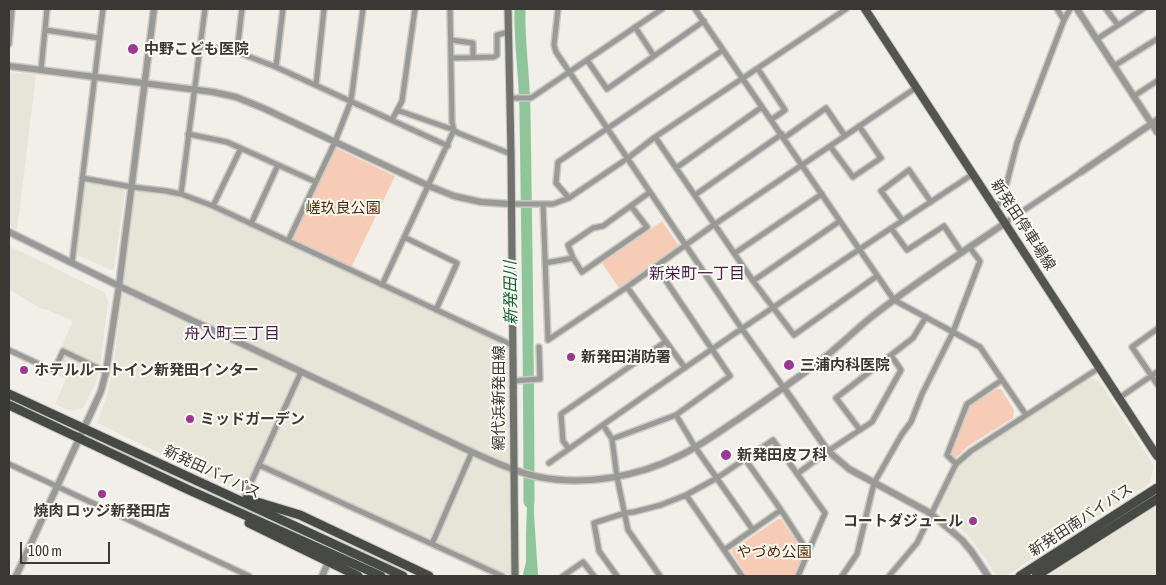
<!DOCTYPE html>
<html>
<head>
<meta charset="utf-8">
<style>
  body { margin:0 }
  #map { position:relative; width:1166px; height:585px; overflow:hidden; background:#f1efe8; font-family:"Asap Condensed",sans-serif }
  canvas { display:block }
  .frame { position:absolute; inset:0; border:10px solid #393835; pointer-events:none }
  .scale { position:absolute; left:20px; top:542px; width:90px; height:22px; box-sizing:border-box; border:2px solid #393835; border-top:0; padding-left:6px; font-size:15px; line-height:18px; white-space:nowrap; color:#393835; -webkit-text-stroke:4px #fefdf6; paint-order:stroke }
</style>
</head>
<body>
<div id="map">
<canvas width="1166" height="585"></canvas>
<div class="frame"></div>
<div class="scale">100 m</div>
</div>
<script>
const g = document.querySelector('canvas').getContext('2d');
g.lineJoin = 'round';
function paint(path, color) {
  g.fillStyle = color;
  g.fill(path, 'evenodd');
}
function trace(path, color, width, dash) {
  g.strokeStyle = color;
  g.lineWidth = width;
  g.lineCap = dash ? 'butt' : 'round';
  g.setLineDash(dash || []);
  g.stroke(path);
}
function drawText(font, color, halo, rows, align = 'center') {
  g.font = font + ' "Asap Condensed","Noto Sans JP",sans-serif';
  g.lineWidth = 4;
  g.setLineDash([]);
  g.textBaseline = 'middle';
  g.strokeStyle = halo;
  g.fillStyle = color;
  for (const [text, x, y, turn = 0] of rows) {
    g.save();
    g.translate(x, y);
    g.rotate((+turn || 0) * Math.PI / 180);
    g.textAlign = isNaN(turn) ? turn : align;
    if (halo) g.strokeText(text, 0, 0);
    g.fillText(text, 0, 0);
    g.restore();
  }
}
const built = new Path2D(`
  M9 72 36 75 17 230 9 226Z
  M86 183 122 189 125 192 114 268 111 270 75 254 83 186Z
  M135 190 167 194 212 209 508 347 511 576H507L258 462 243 493 97 423 107 396 113 370Z
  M9 246 104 292 108 302 100 365 61 348 73 321 43 308 42 309 10 290 9 294Z
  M65 355 99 371 95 384 83 408 70 411 55 404 66 379 56 375Z
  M1090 378 1099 381 1154 466 1150 483 1006 576 995 574 980 551 968 535 941 513 938 504 957 469 966 459 983 447Z
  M1157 506V576H1048Z`);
const green = new Path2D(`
  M336 148 395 176 351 268 292 240Z
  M662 221 679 246 619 288 602 263Z
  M997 389H1001L1014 410 1013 418 968 446 956 458H953L951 455 969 409 972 404Z
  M778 519H781L805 554 796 576H747L732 553V550Z`);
const water = new Path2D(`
  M526 487 534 489V514L538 576H524L523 574 526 562V534L527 506Z`);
const river = new Path2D(`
  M520 9C519 44 525 79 525 115 527 244 529 373 529 502`);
const minor = new Path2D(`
  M558 9 554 45 556 52 742 329 784 388
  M695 9 894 300 953 332 980 347 1026 415
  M1057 9 1064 20
  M1106 9 1118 25
  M635 27 654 56
  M45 30 99 38
  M1097 39 1143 9
  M451 40 473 43V57
  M9 44 12 9
  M200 45 237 52 276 67 448 146
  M237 52 242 9
  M451 58 494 57 497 55V35L509 32
  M587 60 607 89 704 21
  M1114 66 1157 39
  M276 67 283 9
  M758 69 785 110 771 120
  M41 70 47 9
  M316 85 324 9
  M1134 96 1157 81
  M510 98H531L662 9
  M397 110 454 130 458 133 511 154
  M392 120 402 101 415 9
  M188 134 227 142 316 182
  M655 137 753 281 794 335 877 276
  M784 138 826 108 845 136
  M830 146 853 177 881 158 859 126
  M676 168 762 107
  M82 178 132 187 166 191 181 194 213 206 512 345
  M181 194 205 9
  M695 195 782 134
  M569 198 556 183 558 162 723 50
  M511 204H553L569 198 628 158 655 137 846 9
  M543 204 548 340
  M213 206 241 148
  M994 206 1002 202 1017 143 1064 20 1070 9
  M902 220 881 191 909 170 931 202
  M1005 223 1081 172
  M251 224 278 165
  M891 228 907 250 944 226 962 253
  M404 237 457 263 436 310
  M288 241 335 142 351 101 363 9
  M735 253 822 194
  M573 258 582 272 647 227 631 206
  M72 263 103 9
  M545 263 573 258 568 245 593 228 603 226 650 192
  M753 281 840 221
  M382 285 454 130 452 122 450 9
  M627 287 685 368
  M1157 329 1132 347 1157 384
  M548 340 627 287 715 224 917 87
  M9 350 54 371 63 351 106 372
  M513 381 540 379 539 347
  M1119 398 1157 372
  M676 415 695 447 753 530
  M603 425 612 439 617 477 628 530 660 576
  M860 430 836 398 913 338 926 317
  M612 439 676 415 730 376 656 266
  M569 449 563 441 561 414 665 342
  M745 459 781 510 808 552
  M549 463C688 364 830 268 973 174
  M9 464 249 576
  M956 464 947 455 967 404 1002 380
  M259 465 502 576
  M797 474 828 451 872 422 901 370 891 355
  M686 495 742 576
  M244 498 301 372
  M432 544 472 452
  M724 550 781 510
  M563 576 583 562 594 576
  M617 576 599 551 594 523 625 513 634 512 661 505 686 495 717 478 773 440 825 513 798 576
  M842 576 857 554 874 483 902 434 911 422 922 394 953 332 980 261 970 248
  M889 576 917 543 956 464 971 451 1099 368`);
const tertiary = new Path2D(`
  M1077 9 1157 132
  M9 66 213 92 236 97 263 108 429 186 454 196 481 202 511 204
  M1081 172 1157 120
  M9 232 119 286 472 452C494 462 516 472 539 477 585 486 637 477 679 456 700 446 720 431 740 418 767 399 794 381 820 361 837 348 852 333 869 319 912 284 959 255 1005 223
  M784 388 828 451 849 469 930 513 962 540 972 552 988 576
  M16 576 101 391 106 372 119 286 154 9
  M322 576 329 561`);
const secondary = new Path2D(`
  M508 9 511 154 515 576`);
const primary = new Path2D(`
  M865 9 1157 456`);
const trunk = new Path2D(`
  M9 394 403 576
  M9 405 189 490 381 576
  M247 499 300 515 429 576
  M249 523 358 576
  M1020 576 1157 488
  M1036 576 1157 499`);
const markers = [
  [133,49,6,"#a03596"],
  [571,357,5,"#a03596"],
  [789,365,6,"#a03596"],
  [24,370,5,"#a03596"],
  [190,419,5,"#a03596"],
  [726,455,6,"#a03596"],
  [102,494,5,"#a03596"],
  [973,521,5,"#a03596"]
];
const poiNames = [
  ["中野こども医院",144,49],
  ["新発田消防署",581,357],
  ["三浦内科医院",800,365],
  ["ホテルルートイン新発田インター",34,370],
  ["ミッドガーデン",200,419],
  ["新発田皮フ科",737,455],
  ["焼肉 ロッジ新発田店",102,511,"center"],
  ["コートダジュール",963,521,"right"]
];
const parkNames = [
  ["嵯玖良公園",343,208],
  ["やづめ公園",774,552]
];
const streetNames = [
  ["新発田停車場線",1023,225,57],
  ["網代浜新発田線",499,398,-90],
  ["新発田バイパス",212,472,25],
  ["新発田南バイパス",1081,520,-33]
];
const neighbourhoodNames = [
  ["新栄町一丁目",697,274],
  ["舟入町三丁目",232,334]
];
const waterNames = [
  ["新発田川",511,293,-91]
];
paint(built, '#e7e5d7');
paint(green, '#f7ccb6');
paint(water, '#8ec699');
trace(river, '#8ec699', 11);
trace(minor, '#cccac4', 8);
trace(tertiary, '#cccac4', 9);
trace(secondary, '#cccac4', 9);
trace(primary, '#cccac4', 10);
trace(trunk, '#cccac4', 11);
trace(minor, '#999a97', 5);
trace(tertiary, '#999a97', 6);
trace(secondary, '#70726e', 7);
trace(primary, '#535550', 8);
trace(trunk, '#474944', 9);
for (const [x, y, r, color] of markers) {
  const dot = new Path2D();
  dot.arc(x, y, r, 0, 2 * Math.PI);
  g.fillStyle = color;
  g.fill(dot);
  trace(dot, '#fefdf6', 2);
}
drawText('bold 15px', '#393835', '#fefdf6', poiNames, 'left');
drawText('15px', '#5a2300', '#fefdf6', parkNames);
drawText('15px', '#393835', '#fefdf6', streetNames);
drawText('16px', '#4c1947', '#fefdf6', neighbourhoodNames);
drawText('italic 16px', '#09632d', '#fefdf6', waterNames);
</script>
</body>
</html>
